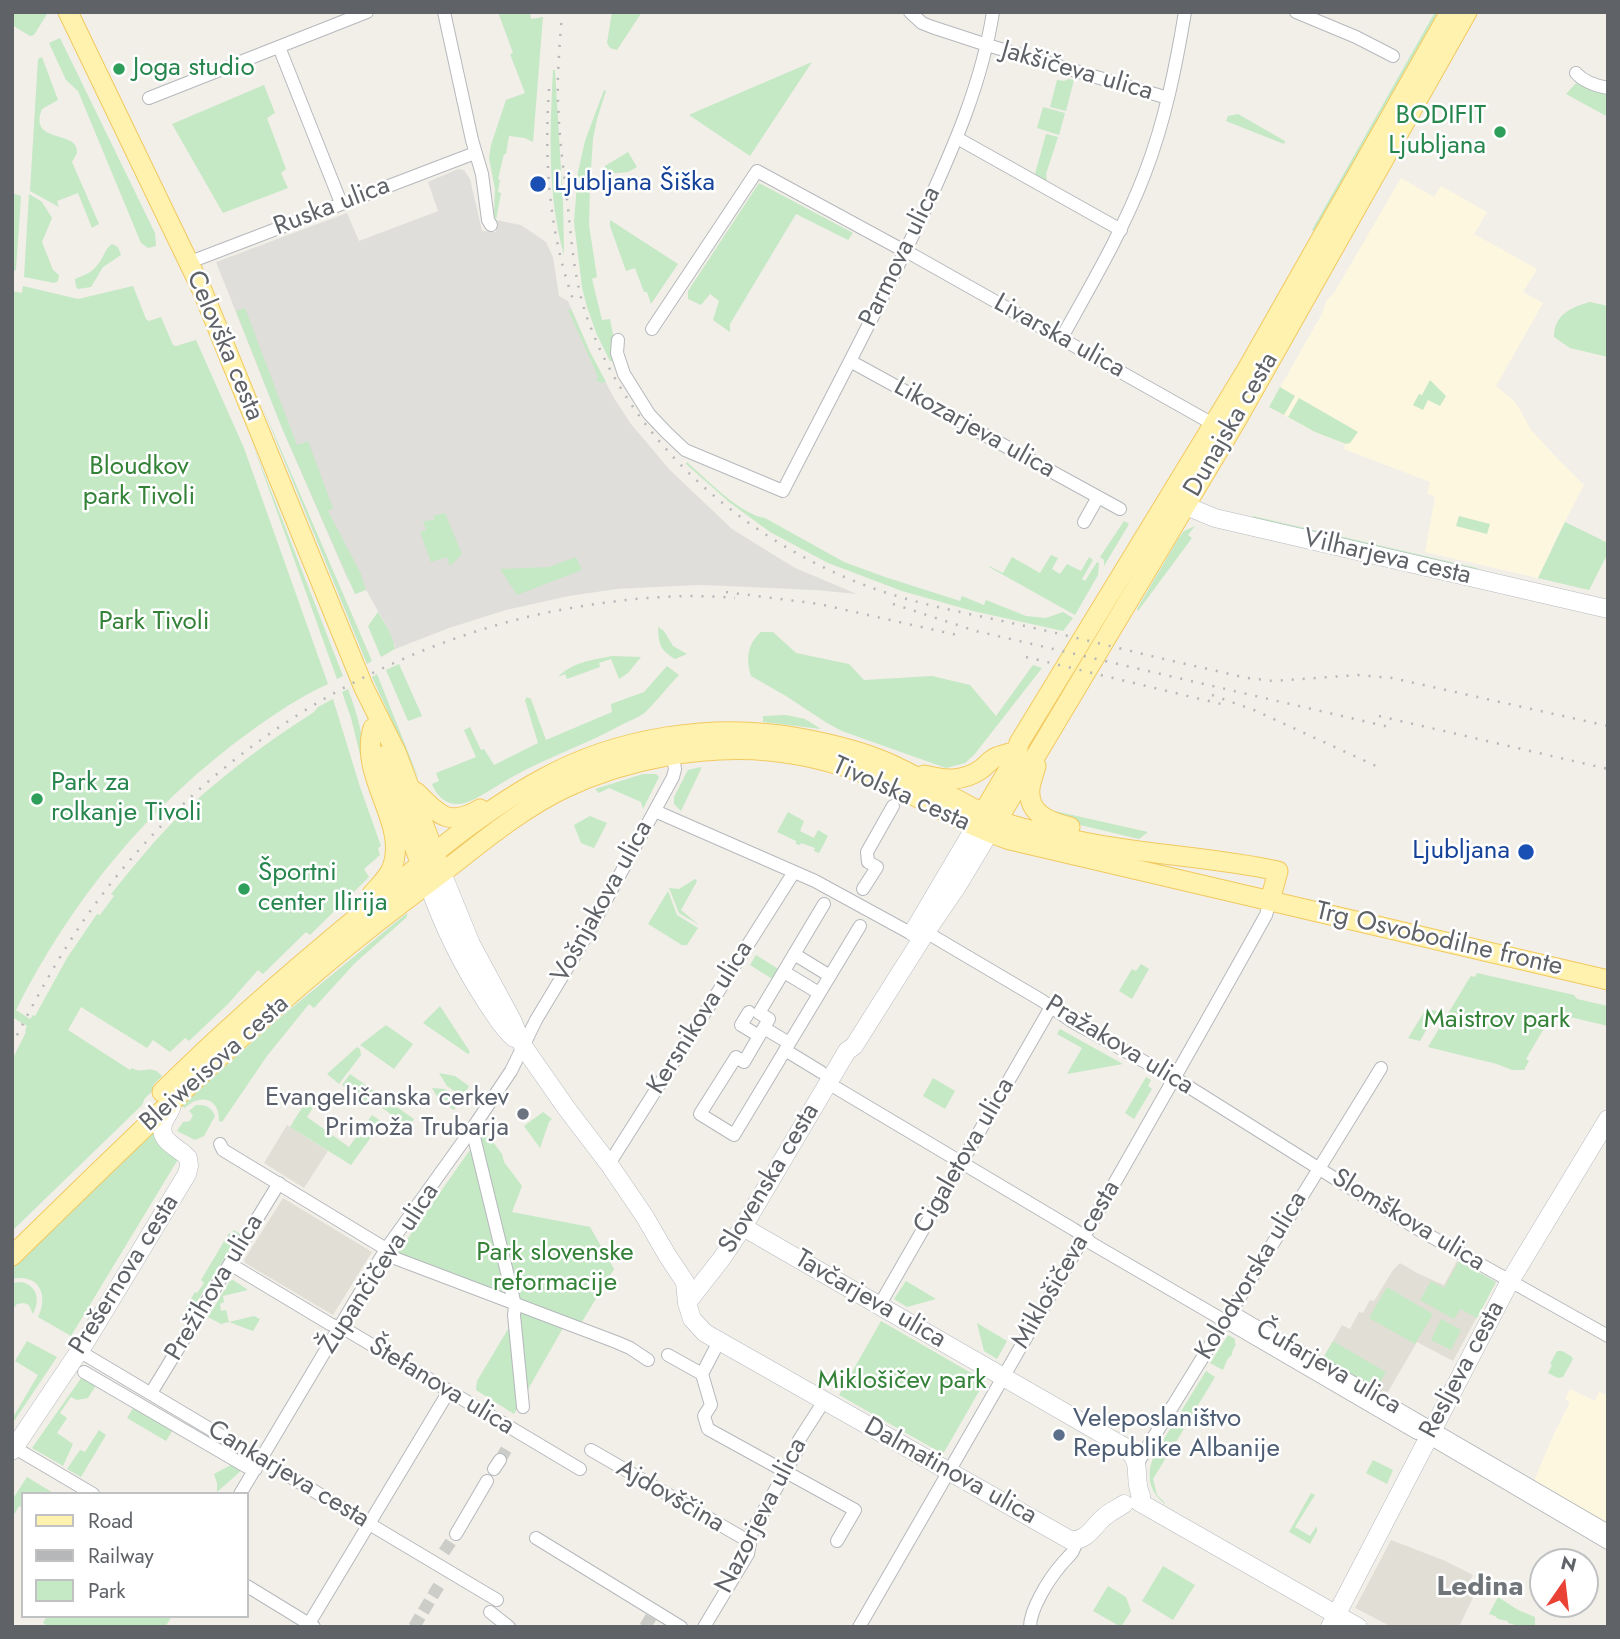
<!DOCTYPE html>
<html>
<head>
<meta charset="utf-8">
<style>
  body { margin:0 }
  #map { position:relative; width:1620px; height:1639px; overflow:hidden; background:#f1efe8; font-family:Jost,sans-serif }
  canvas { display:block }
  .frame { position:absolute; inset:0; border:14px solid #5f6368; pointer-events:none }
  .legend { position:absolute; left:21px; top:1492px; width:228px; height:126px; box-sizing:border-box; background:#fff; border:2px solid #bfc1c3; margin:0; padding:9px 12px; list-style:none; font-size:21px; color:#5f6368 }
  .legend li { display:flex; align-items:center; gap:14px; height:35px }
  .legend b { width:35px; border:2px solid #bfc1c3 }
  .north { position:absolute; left:1529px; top:1548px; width:70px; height:70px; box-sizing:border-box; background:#fff; border:2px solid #bfc1c3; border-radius:50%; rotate:14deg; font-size:19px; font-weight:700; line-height:28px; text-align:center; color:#5f6368 }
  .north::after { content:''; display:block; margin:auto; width:24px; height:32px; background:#ea4335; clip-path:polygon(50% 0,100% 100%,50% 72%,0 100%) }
</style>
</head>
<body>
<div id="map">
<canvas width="1620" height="1639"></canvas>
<div class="frame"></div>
<ul class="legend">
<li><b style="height:9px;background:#fff2af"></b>Road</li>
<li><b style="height:9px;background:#b6b7b8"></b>Railway</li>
<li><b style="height:19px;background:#c5e8c5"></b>Park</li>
</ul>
<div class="north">N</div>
</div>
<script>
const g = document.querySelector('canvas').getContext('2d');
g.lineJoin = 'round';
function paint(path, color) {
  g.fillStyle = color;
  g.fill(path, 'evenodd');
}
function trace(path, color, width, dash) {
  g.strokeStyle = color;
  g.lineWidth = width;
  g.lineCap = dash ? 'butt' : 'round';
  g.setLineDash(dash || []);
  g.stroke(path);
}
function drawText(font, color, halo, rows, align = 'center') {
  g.font = font + ' Jost,sans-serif';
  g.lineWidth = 5;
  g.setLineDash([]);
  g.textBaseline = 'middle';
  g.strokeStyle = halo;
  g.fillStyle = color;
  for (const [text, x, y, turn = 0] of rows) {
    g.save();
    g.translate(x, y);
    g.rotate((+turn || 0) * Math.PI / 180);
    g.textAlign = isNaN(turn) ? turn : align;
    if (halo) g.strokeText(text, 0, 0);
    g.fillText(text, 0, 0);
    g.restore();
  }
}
const commercial = new Path2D(`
  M1401 178 1434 197 1441 186 1487 212 1474 234 1537 269 1523 292 1543 303 1496 386 1513 400 1519 408 1531 430 1557 458 1584 485 1556 539 1538 578 1425 552 1435 497 1427 493 1430 482 1344 449 1345 444 1315 432 1269 407 1323 312 1326 301 1334 293Z
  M1570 1389 1595 1401 1599 1392 1608 1396V1526L1533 1483 1553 1436 1570 1402 1565 1399Z`);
const industrial = new Path2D(`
  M458 169 464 170 470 179 482 231 496 232V220L521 225 546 242 553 257 559 296 568 301 590 352 614 398 631 424 670 470 732 529 795 568 857 594 815 590 725 586 699 585 617 589 569 596 506 610 449 628 395 649V646L386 625 366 590 348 580 282 428 216 262 347 213 359 241 438 211 428 182Z`);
const education = new Path2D(`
  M287 1125 328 1151 304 1188 264 1163Z
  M283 1198 372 1252 333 1315 245 1263 244 1260Z
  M1457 1261 1496 1282 1453 1361 1417 1342 1385 1397 1322 1360 1342 1325 1350 1329 1359 1312 1363 1313 1370 1300 1374 1301 1393 1270 1400 1263 1417 1273 1444 1285Z
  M1391 1540 1443 1560 1473 1575 1467 1586 1476 1591 1459 1627H1392L1355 1608Z`);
const green = new Path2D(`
  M12 12H46L47 14 34 35 30 36 12 25Z
  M498 12H530L531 19 543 17 533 142 525 138 509 136 506 154H504L498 179 500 180 498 192 501 193 496 220 494 214 495 189 489 158 491 145 506 100 525 93 510 54 513 53Z
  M612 12H642L617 50 610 48 607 43Z
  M1435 12H1438L1314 231 1312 230Z
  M60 38 155 233 156 246 148 248 141 243 78 91 66 80 49 43Z
  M42 57 58 100 42 109C28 144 77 130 77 151 77 155 74 158 72 162L99 224 92 228 78 193 57 201 59 207 30 191 38 59Z
  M812 62 750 156 689 115 700 110Z
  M553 70H555L563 203 564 255C547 194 550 132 553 70Z
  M1069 79 1074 80 1066 111 1050 107 1057 80 1064 81Z
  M1576 83 1608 96V117L1566 94Z
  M264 85 275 113 267 118 286 169 281 173 288 188 223 213 172 124Z
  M604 90 606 91 597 119 593 139 590 183 589 225 597 277 592 279 602 320 610 319 614 340 615 361H610L597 335 587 307 582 287 574 222 578 172 585 141Z
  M1043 107 1065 113 1059 135 1037 128Z
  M1238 114 1285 141 1284 144 1226 121 1228 116Z
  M1046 134 1058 137 1046 174 1047 181 1035 174Z
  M628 152 637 167 628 172 605 174V166Z
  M759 183 853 233 848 240 796 214 730 324V332L713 320 719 301 710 294 701 305 688 299V291Z
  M12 193 21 196 16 270 12 272Z
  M29 194 42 202 52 218 42 242 53 270 59 275 58 281 54 283 24 277Z
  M610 220 678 264 651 304 647 292H644L635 268 626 271 610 226Z
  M112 244 118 247 121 255 103 267 91 287 78 289 76 287 75 279C85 275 93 272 99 263 104 256 105 249 112 244Z
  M23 286 78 299 133 286 146 319 149 321 161 317 173 345 176 346 196 340 244 448 328 684C301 696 276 713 251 731 151 803 71 900 16 1010L30 1019 33 1015 35 1016 67 958 97 914 100 915 114 896 111 894C134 866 156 838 182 813 223 775 267 742 314 712L318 707 333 699 360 787 381 846 378 848 380 855 364 869 369 877 310 935 306 932 263 974 258 970 228 1004 189 1041 185 1038 170 1052 153 1040 147 1048 81 1007 68 1030 130 1070 132 1068C143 1075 151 1063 162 1076L153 1085 156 1088 145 1098 142 1105 12 1231V1060L26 1032 25 1031 27 1026 12 1017V291L22 293Z
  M1590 302 1608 306V357L1570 348 1554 337C1554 315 1571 307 1590 302Z
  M245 308 297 445 308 441 333 508 328 511 361 574 366 590 355 594 282 428 236 311Z
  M571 309 590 352 606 382 602 383 596 381 598 377 595 370 568 310Z
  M1430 380 1446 396 1440 406 1428 400 1423 410 1413 405 1419 394 1422 395Z
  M1280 387 1295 396 1284 415 1269 407Z
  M1299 398 1358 432 1350 443 1346 444 1315 432 1288 417Z
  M260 401 372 661 367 664Z
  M252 442 343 676 337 679Z
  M687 462C705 478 741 515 765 518L844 562 885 577 960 601 962 596 984 605 986 600 1026 616 1046 618 1063 612 1073 618 1063 631 973 611 902 591 828 563 770 532 729 502 686 464Z
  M445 513 462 554 450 566 447 557 431 562 420 532 426 530 423 521 434 520 433 516Z
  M1253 516 1477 568 1478 571 1253 520Z
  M1459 516 1490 524 1487 534 1456 526Z
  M1124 521 1129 524 1104 566V560L1100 557Z
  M1565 522 1608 543V553L1589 590 1538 578Z
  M1195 526 1188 535 1192 538 1138 611 1137 609 1178 539 1184 531Z
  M1051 555 1058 558 1052 569 1060 574 1067 564 1081 571 1089 557 1093 560 1082 579 1085 581 1097 562 1099 563 1098 575 1075 615 989 567V566L1003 573 1012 557 1040 573Z
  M576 557 582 570 517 595 500 569 549 567Z
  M378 612C385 624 393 635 395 649L381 657 368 626Z
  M658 627 664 631 673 646 687 654 675 659C659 649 659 644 658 627Z
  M761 632H773L796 653 849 664 864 680 932 676 970 685 996 716 1033 665 1042 668 974 755 965 763 946 768 842 731 827 723 786 696 751 676C746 659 747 644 761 632Z
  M612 656 641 657 628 673 619 679 611 659 599 663 600 667 567 679 565 674 558 677C573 662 592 660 612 656Z
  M399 664 422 716 408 721 386 670Z
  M667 666 679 675C668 686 654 705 643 714 637 718 629 721 623 724 587 744 548 757 512 777 499 784 473 803 460 804 445 805 437 796 432 784L439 781 436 773 476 757 464 730 470 727 481 750 484 749 494 765 538 743 525 700 527 697 531 699 546 740 612 712 611 704 644 692Z
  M377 674 418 777V778L372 677Z
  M348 689C357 714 366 741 363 767L351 718 342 692Z
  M786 715 805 719 821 729 763 722V716Z
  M701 767V769L681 811 674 804V797L688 770Z
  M643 774H656L659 777 643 809 641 802 609 788 599 793 595 789Z
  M1050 810 1148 832 1139 839 1055 819Z
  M788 812 804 821 800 831 814 838 818 830 828 836 819 853 814 851 815 848 801 843 800 845 796 844V841L777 832Z
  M590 816 607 823 594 848 581 843 574 825Z
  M695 879 697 880 696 883 681 910 699 925 679 913 669 888 679 889Z
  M668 891 677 915 698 928 687 945H682L648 924Z
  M407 913V917L355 963 314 1008 309 1004 267 1056 222 1122 219 1121C220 1098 200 1093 185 1108L181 1106 277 1020Z
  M756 955 780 970 774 980 750 965Z
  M1141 964 1149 969 1132 999 1119 991 1132 969 1136 971Z
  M1477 973 1574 995 1577 999 1608 1006V1026L1553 1013 1526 1059 1529 1061 1524 1070H1512L1497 1064 1428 1047 1467 982 1471 976 1475 977Z
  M440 1006 470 1052 468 1054 423 1023Z
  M1426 1009 1437 1011 1420 1041 1408 1038Z
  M386 1025 413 1044 394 1069 360 1045Z
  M1060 1029 1123 1064 1067 1074 1082 1048 1057 1034Z
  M357 1047 360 1049 361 1055 339 1084 327 1074Z
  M439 1073 455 1076 469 1086 463 1097 447 1086Z
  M350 1074 414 1119 409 1127 378 1105 365 1102 342 1085Z
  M1146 1077 1151 1080 1148 1086 1152 1089 1134 1119 1125 1113Z
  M933 1078 955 1091 945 1109 923 1096Z
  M432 1088 445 1089 461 1100 454 1110 439 1100Z
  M308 1098 314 1106 307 1117 349 1147 372 1115 382 1122 351 1165 290 1127Z
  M196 1105C205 1105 211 1106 215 1116L204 1136 195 1140 177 1131 183 1122 190 1121 193 1115 189 1111Z
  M543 1112 552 1119 549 1122 540 1148 524 1126Z
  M150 1128 180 1156 71 1336 38 1317C49 1295 39 1273 12 1279V1263Z
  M484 1130 502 1154 504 1162 522 1186 512 1212 590 1227 614 1269 580 1325 567 1321 514 1414 476 1390 477 1381 523 1304 396 1255Z
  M234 1230 240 1234 191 1311 186 1307 195 1292 197 1293 204 1283 201 1280 229 1233 231 1234Z
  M1459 1261 1496 1282 1477 1318 1460 1309 1454 1319 1420 1300 1431 1281 1444 1288Z
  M233 1280 248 1290 223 1296 224 1302 220 1304 221 1311 226 1310 229 1322 254 1316 260 1319 253 1331 229 1322 221 1324 208 1317 230 1281Z
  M906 1281 936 1299 907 1307 894 1299Z
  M22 1282C38 1287 40 1300 33 1314L29 1305 24 1303 17 1304 12 1310V1283Z
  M1387 1287 1433 1314 1415 1344 1369 1318Z
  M1441 1319 1461 1330 1451 1350 1431 1340Z
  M881 1321 985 1381 943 1454 839 1395Z
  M977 1323 1007 1341 997 1359 984 1351Z
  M1228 1335 1235 1339V1343L1236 1344 1232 1352V1355C1226 1359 1226 1364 1223 1370L1210 1363Z
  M27 1341 57 1357 12 1424V1419L38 1375 15 1361Z
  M1333 1341 1386 1372 1375 1391 1322 1360Z
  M1557 1351H1562L1571 1356 1573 1359 1563 1377 1558 1378 1548 1373 1552 1365 1550 1364Z
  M1206 1371 1215 1377 1176 1442 1177 1445 1175 1448H1172L1162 1442Z
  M84 1374 98 1382 88 1398 77 1400 71 1397 60 1413 67 1418 57 1433 73 1444 63 1466 32 1448Z
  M135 1405 142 1413 169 1429 174 1428 166 1441 127 1418Z
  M99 1430 106 1435 81 1477 67 1469 80 1450 85 1452Z
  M1157 1450 1167 1456 1153 1479 1157 1495 1165 1503V1504C1146 1489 1146 1470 1157 1450Z
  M1373 1460 1393 1470 1387 1484 1366 1473Z
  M233 1464 242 1470 217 1492V1483L214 1474Z
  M27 1477 55 1494H23V1508L19 1506 12 1518V1496L14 1497Z
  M1311 1493 1315 1495 1295 1527 1310 1536 1317 1526V1531L1310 1544 1289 1532Z
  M1163 1566 1195 1585 1173 1620 1142 1601Z
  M1108 1586 1126 1597 1131 1611 1121 1627 1093 1611Z
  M1498 1597 1518 1610 1535 1617V1627H1523L1508 1623V1621L1498 1619 1495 1616 1489 1614Z
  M47 1616H172L165 1627H49L43 1623Z`);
const streetTunnel = new Path2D(`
  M500 1460 509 1445
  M444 1552 456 1534
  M414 1627 441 1582
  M645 1627 651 1617`);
const street = new Path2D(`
  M444 12 472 140 482 174 488 220 491 225
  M910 12 922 23 932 27 987 45 1168 98
  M1296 12 1356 37 1393 56
  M279 47 341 203
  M1576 73C1583 81 1597 86 1608 88
  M149 98 367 12
  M957 138 1121 230
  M190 262 475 153
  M652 329 757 171 897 247 913 255 1213 424
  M1061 339C1091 285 1123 231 1145 173 1165 121 1176 66 1185 12
  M618 340 617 353 624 374 649 414 666 432 685 450 783 491C830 399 879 308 923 214 953 149 982 83 993 12
  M850 361 1120 509
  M1084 522 1098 497
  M655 811 815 881 912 934
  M863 889 877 867 868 862 867 852 893 806
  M824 904 759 1013 769 1019 744 1062 736 1057 700 1114 734 1135 860 926
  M919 928 1041 1000 1073 1022 1181 1082 1334 1178 1423 1232 1608 1336
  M794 954 830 976
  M784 972 819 993
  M749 1012 741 1025 759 1036
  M764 1028 789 1043
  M785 1050 821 1072
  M828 1083 1073 1229 1084 1236 1091 1243 1417 1433
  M472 1129 515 1305 514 1315 523 1407
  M220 1144 223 1150 386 1249
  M609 1164 794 872
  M384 1254 616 1342 630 1348 648 1360
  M230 1264 330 1324 350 1332 580 1469
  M879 1306 1051 1007
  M1230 1311 1608 1531
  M715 1349 702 1374 711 1405 704 1416 708 1429 855 1510 837 1541
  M79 1351 497 1600
  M668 1355 702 1374
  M84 1372 247 1467 249 1464 256 1469
  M151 1393 279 1183
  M1428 1437 1608 1543
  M15 1448 93 1494
  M591 1450 750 1542
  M1137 1464 1381 1068
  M494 1469 500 1460
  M240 1494 386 1249 472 1129 511 1071 536 1020 587 935 673 777 675 769 673 756
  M456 1534 487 1481
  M536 1538 681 1627
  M247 1586 314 1627
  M490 1612 509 1627
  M307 1627 449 1391
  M704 1627 748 1554 752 1532 800 1445 799 1440 824 1401
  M859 1627C996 1390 1133 1154 1266 915L1270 901
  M1030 1627C1030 1609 1049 1579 1061 1565 1068 1556 1075 1553 1076 1541`);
const secondary = new Path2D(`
  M1174 501 1215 518 1608 609
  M442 873 471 944 512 1020 523 1046 567 1109 609 1164 645 1217 667 1255 685 1282 687 1303 692 1319 705 1333 1070 1540C1086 1542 1093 1527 1103 1518 1109 1512 1117 1509 1124 1504
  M428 883C443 926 462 965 487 1003 495 1015 502 1028 514 1038
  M913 932 975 827
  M743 1227 1123 1446C1145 1462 1132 1476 1141 1496L1139 1502
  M687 1303 722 1258 743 1227 847 1051 854 1046 926 932 956 888 989 833
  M12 1451 86 1341 187 1174 189 1166 188 1158C179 1147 158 1142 163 1124 165 1116 171 1113 172 1104
  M1139 1502 1358 1627
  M1330 1627 1510 1281 1608 1119`);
const primary = new Path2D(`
  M68 12 202 290 364 688 396 752 439 865
  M381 756 425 876
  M1036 766C1034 774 1031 781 1030 788 1027 814 1050 822 1070 827
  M924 775C944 780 962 782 980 770 985 767 988 762 993 759 997 756 1004 755 1009 753
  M416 792C438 814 448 828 480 809
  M978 821 1016 757 1019 743 1246 371 1450 12
  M992 829 1236 421 1467 12
  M372 894C379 886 388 878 392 868 409 823 358 777 373 728
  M162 1092C225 1029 292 971 360 915 418 866 476 815 542 779 618 737 715 722 800 738 833 744 867 752 897 767 938 786 979 817 1022 828 1042 833 1063 838 1084 842 1148 855 1214 857 1278 871L1270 901
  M12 1256C145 1126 278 994 427 884 472 851 515 812 565 788 626 759 702 745 769 751 811 755 852 767 890 784 931 803 968 826 1010 840L1608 980`);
const rail = new Path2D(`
  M562 12C560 42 557 72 558 102 559 138 564 173 568 208 572 247 575 286 589 323 634 445 747 541 867 586 915 604 966 613 1016 624 1080 638 1144 655 1208 669L1247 678 1273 681 1358 675 1392 678 1608 726
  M549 89C544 162 549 233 574 302
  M726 592 819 604 957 635
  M893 604 976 631 1389 727
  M1026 657 1221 704
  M1212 695 1254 710 1376 766
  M1379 716 1608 769
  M12 1045C37 996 63 948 96 903 203 757 363 654 540 614 603 601 671 592 735 598`);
const markers = [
  [119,69,7,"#2e9e5b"],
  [1500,132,7,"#2e9e5b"],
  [538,184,9,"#1a4fb4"],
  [37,799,7,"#2e9e5b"],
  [1526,852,9,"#1a4fb4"],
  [244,889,7,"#2e9e5b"],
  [523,1114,7,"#6b7280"],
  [1059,1435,7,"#5c6f8a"]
];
const leisureNames = [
  ["Joga studio",133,69],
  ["BODIFIT",1486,117,"right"],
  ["Ljubljana",1486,147,"right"],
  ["Park za",51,784],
  ["rolkanje Tivoli",51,814],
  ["Športni",258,874],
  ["center Ilirija",258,904]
];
const streetNames = [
  ["Jakšičeva ulica",1077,72,16],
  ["Ruska ulica",332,207,-21],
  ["Parmova ulica",901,257,-64],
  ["Livarska ulica",1059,337,29],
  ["Celovška cesta",224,346,67],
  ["Dunajska cesta",1232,425,-60],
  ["Likozarjeva ulica",974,429,29],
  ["Vilharjeva cesta",1387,558,13],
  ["Tivolska cesta",901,795,24],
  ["Vošnjakova ulica",603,902,-61],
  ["Trg Osvobodilne fronte",1439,940,13],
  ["Kersnikova ulica",701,1018,-58],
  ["Pražakova ulica",1119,1046,31],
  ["Bleiweisova cesta",215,1064,-42],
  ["Cigaletova ulica",965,1156,-60],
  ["Slovenska cesta",770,1179,-59],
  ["Slomškova ulica",1408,1221,31],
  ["Miklošičeva cesta",1067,1265,-60],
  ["Župančičeva ulica",380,1269,-57],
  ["Prešernova cesta",125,1275,-58],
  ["Kolodvorska ulica",1252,1276,-59],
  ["Prežihova ulica",215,1288,-59],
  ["Tavčarjeva ulica",870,1300,30],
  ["Čufarjeva ulica",1328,1368,30],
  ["Resljeva cesta",1463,1370,-62],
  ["Štefanova ulica",441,1387,31],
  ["Dalmatinova ulica",950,1472,29],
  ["Cankarjeva cesta",288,1475,31],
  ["Ajdovščina",670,1497,30],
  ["Nazorjeva ulica",762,1516,-63]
];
const transitNames = [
  ["Ljubljana Šiška",554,184],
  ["Ljubljana",1510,852,"right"]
];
const parkNames = [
  ["Bloudkov",139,468],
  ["park Tivoli",139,498],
  ["Park Tivoli",154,623],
  ["Maistrov park",1497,1021],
  ["Park slovenske",555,1254],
  ["reformacije",555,1284],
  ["Miklošičev park",902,1382]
];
const worshipNames = [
  ["Evangeličanska cerkev",509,1099],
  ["Primoža Trubarja",509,1129]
];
const serviceNames = [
  ["Veleposlaništvo",1073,1420],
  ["Republike Albanije",1073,1450]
];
const neighbourhoodNames = [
  ["Ledina",1480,1588]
];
paint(commercial, '#fef7e0');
paint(industrial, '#e0deda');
paint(education, '#e1ded6');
paint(green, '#c5e8c5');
trace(streetTunnel, '#ccccc8', 12, [12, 6]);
trace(street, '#b5b8bc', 14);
trace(secondary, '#b6babf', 19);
trace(primary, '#f2c960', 21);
trace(street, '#fff', 12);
trace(secondary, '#fff', 18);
trace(primary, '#fff2af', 19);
trace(rail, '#b6b7b8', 2.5, [2, 9]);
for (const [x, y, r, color] of markers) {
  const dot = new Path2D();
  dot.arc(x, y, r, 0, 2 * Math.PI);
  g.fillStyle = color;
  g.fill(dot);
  trace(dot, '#fff', 2.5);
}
drawText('26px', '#27864d', '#fff', leisureNames, 'left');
drawText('26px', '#5f6368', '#fff', streetNames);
drawText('26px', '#164399', '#fff', transitNames, 'left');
drawText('26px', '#348238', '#fff', parkNames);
drawText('26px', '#5b616d', '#fff', worshipNames, 'right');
drawText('26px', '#4e5e75', '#fff', serviceNames, 'left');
drawText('bold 28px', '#70757a', '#fff', neighbourhoodNames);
</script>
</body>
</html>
